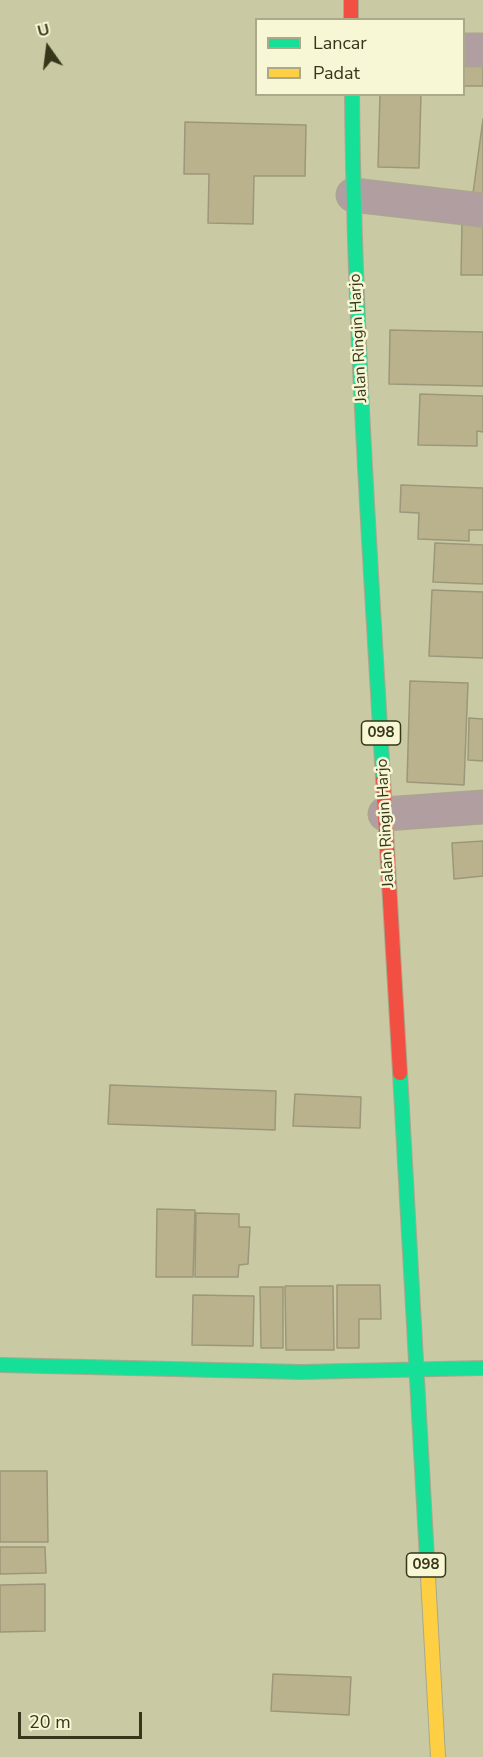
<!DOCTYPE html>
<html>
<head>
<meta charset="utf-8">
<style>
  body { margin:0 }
  #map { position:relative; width:483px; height:1757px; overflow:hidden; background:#c9caa3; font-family:"Nunito Sans",sans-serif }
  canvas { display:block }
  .legend { position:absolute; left:255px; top:18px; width:210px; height:78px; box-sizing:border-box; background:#f7f7d5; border:2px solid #aaaa8a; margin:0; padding:8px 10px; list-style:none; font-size:18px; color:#36361a }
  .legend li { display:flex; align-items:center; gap:12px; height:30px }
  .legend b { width:30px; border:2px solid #aaaa8a }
  .north { position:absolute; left:18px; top:18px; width:60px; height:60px; -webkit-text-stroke:4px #f7f7d5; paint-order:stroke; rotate:346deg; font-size:16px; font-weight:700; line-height:24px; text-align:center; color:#36361a }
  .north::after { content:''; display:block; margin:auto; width:21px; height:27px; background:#36361a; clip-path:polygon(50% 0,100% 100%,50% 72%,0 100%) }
  .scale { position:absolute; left:18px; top:1712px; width:124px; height:27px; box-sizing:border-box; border:3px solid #36361a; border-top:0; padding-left:8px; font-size:18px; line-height:21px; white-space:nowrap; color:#36361a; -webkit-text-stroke:4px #f7f7d5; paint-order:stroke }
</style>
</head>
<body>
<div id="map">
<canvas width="483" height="1757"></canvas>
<ul class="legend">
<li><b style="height:8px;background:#16e098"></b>Lancar</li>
<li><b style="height:8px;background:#ffcf43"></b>Padat</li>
</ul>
<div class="north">U</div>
<div class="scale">20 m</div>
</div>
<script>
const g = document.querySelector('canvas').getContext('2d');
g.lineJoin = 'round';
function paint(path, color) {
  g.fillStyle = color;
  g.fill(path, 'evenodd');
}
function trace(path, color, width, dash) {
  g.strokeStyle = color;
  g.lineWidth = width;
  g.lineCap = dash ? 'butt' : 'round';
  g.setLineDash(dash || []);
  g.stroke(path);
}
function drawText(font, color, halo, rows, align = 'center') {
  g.font = font + ' "Nunito Sans",sans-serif';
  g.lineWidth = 5;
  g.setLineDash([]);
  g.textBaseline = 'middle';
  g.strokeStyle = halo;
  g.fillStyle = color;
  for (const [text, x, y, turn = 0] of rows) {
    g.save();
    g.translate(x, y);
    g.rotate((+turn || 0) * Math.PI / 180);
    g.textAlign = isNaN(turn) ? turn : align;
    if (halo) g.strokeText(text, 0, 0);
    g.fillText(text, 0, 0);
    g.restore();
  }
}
const building = new Path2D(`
  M464 53H483V86H464Z
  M380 94H421L419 168 378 167Z
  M483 119V194L473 193Z
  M185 122 306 125 305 176H254L253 224 208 223 209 174H184Z
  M462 224 483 225V275H461Z
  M390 330 483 332V386L389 384Z
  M420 394 483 396V432L477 431V446L418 445Z
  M401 485 483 488V530H469V541L418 539 419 513 400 512Z
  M435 543 483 545V584L433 582Z
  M432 590 483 592V658L429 656Z
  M410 681 468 683 464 785 407 782Z
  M469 718 483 719V761L468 760Z
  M483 841V876L454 879 452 843Z
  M110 1085 276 1091 275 1130 108 1124Z
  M295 1094 361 1097 360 1128 293 1126Z
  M157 1209 195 1210 193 1277H156Z
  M196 1213 239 1214V1227H250L248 1264 239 1265 238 1277H195Z
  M337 1285H380L381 1319H359V1348H337Z
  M285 1286H333L334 1350H286Z
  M260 1287H283V1348H261Z
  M193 1295 254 1296 253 1346 192 1345Z
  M0 1471H47L48 1542H0Z
  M0 1547H45L46 1573 0 1574Z
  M45 1584V1631L0 1632V1585Z
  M273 1674 351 1677 349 1715 271 1711Z`);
const street = new Path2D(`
  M464 50H483
  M353 195 483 210
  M385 814 483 807`);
const fast = new Path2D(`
  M352 94C354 323 370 551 383 779
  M400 1073 428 1577
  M0 1365 302 1372 483 1368`);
const slow = new Path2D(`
  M428 1577 438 1757`);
const jam = new Path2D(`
  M351 0V20
  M383 779 400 1073`);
const shields = [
  [381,733,39],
  [426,1565,39]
];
const shieldNames = [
  ["098",381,733],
  ["098",426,1565]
];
const streetNames = [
  ["Jalan Ringin Harjo",359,338,-93],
  ["Jalan Ringin Harjo",386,823,-93]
];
paint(building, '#b9b28d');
trace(building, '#9c977a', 1.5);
trace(street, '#a8a98b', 35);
trace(fast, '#a8a98b', 16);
trace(slow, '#a8a98b', 16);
trace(jam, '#a8a98b', 16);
trace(street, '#b09ea1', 33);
trace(fast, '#16e098', 14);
trace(slow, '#ffcf43', 14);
trace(jam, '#f24e42', 14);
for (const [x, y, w] of shields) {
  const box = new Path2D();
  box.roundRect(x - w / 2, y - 12, w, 24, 4.5);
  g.fillStyle = '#f7f7d5';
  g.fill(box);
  trace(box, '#36361a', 1.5);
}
drawText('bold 15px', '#36361a', null, shieldNames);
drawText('16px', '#36361a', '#f7f7d5', streetNames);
</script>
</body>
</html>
